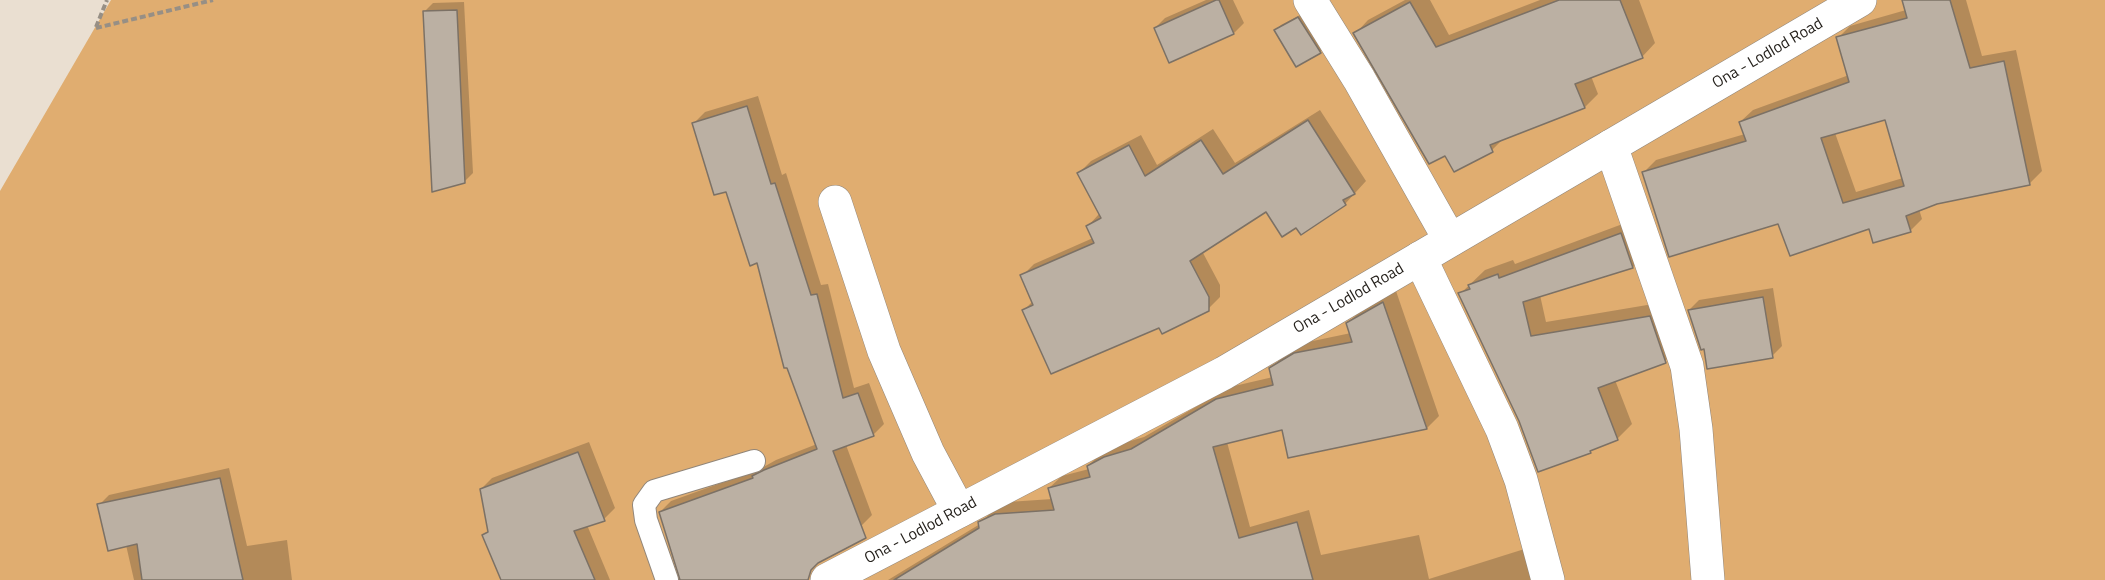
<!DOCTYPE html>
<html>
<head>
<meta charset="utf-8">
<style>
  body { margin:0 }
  canvas { display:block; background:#eadfd1 }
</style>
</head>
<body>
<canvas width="2105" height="580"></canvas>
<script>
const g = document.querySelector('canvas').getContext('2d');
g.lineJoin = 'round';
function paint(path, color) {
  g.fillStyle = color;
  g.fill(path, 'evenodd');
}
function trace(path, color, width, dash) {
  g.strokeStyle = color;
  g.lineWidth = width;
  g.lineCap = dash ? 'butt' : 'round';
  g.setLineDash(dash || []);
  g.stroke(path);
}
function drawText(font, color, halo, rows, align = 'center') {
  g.font = font + ' "Titillium Web",sans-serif';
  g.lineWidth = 4.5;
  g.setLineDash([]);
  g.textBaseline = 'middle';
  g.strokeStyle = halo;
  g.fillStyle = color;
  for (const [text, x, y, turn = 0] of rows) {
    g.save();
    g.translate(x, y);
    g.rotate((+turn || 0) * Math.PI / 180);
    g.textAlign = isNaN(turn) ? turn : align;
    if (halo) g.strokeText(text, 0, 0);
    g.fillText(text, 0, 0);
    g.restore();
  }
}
const green = new Path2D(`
  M111 0H2105V580H0V191Z`);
const shadow = new Path2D(`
  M1206 0H1233L1244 23 1234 33 1155 28 1165 18Z
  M1405 0H1430L1449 35 1540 0H1639L1655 43 1642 57 1591 76 1598 94 1585 107 1504 138 1492 150 1445 154 1355 34 1368 20Z
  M1904 0H1966L1982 56 2016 50 2042 171 2029 184 1936 203 1919 209 1922 219 1910 231 1870 227 1779 222 1644 172 1656 160 1745 134 1740 122 1753 110 1849 75 1838 38 1850 26 1906 10ZM1886 118 1903 178 1856 192 1835 133Z
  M464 2 473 173 465 181 425 11 433 3Z
  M1304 13 1325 46 1320 52 1276 31 1281 25Z
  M758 96 782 175 786 173 821 285 828 284 854 388 869 383 884 424 874 434 846 445 872 515 861 526 724 580H681L660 512 671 501 760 469 776 460 817 444 758 261 727 190 694 123 705 112Z
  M1320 110 1366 181 1345 204 1296 226 1266 209 1202 251 1220 285V297L1208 309 1024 310 1033 301 1022 276 1034 264 1093 238 1088 226 1099 214 1079 173 1091 161 1141 135 1157 165 1213 129 1235 163Z
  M1636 219 1648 252 1633 267 1540 295 1546 322 1665 302 1680 346 1665 361 1615 380 1632 424 1617 439 1594 448 1590 452 1520 420 1460 294 1485 270 1513 260 1515 264Z
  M1773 288 1782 346 1772 356 1705 347 1689 310 1699 300Z
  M1396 291 1439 416 1427 428 1289 457 1283 429 1227 442 1250 527 1309 510 1321 555 1419 535 1429 579 1534 546 1547 580H888L980 524 992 511 1008 502 1052 499 1049 488 1062 476 1089 469 1088 466 1100 454 1117 445 1144 437 1230 387 1273 377 1271 369 1283 356 1308 342 1351 333 1347 324 1359 312Z
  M589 442 615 508 604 519 587 525 610 580H503L484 535 489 530 481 489 492 478Z
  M229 468 247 546 287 540 292 580H134L126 545 99 505 109 495Z`);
const building = new Path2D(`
  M1216 0H1219L1234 34 1169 63 1154 28Z
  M1559 0H1620L1643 58 1575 84 1585 108 1490 145 1493 152 1454 172 1445 156 1429 164 1353 33 1410 2 1436 47Z
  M1902 0H1950L1970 68 2004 61 2030 185 1937 204 1906 216 1911 232 1873 243 1869 229 1790 256 1778 224 1669 257 1642 172 1746 141 1739 122 1849 82 1836 37 1907 18ZM1885 120 1904 186 1843 203 1821 138Z
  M457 10 465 183 432 192 423 11Z
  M1298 17 1321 53 1296 67 1274 30Z
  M747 106 771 184 775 183 811 295 817 294 843 398 858 393 874 436 833 451 866 538 818 563 811 570 808 580H680L659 512 753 478 752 476 764 470 817 449 787 368H784L757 263 750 266 726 192 714 195 692 123Z
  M1308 120 1355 194 1343 200 1346 205 1301 235 1296 228 1282 237 1266 212 1190 261 1209 297V311L1162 334 1159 328 1051 374 1022 310 1033 305 1020 275 1094 243 1086 226 1101 218 1077 173 1129 145 1145 176 1201 140 1223 174Z
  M1621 233 1633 268 1523 302 1531 336 1650 316 1666 363 1598 388 1618 440 1590 451 1591 453 1538 472 1519 421 1458 293 1470 289 1468 285 1498 274 1499 278Z
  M1763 297 1773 358 1707 369 1704 349 1701 350 1688 310Z
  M1383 302 1427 429 1288 458 1282 430 1213 447 1239 538 1297 522 1313 580H894L979 528 978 522 995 514 1054 510 1048 488 1090 477 1087 466 1104 457 1131 449 1216 399 1273 385 1269 368 1294 353 1352 342 1346 323Z
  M578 452 605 521 574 531 595 580H501L482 535 488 532 480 489Z
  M220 478 243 580H142L137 544 108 551 97 504Z`);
const path = new Path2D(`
  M96 27 107 0
  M96 28 213 0`);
const service = new Path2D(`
  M667 580 646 520 644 505 654 491 754 461`);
const minor = new Path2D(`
  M1310 0 1359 79 1450 240
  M1611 146 1687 366 1696 429 1708 580
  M835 202 884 351 928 453 959 511
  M1420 258 1502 429 1521 480 1548 580`);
const secondary = new Path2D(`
  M827 580 1224 373 1860 0`);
const streetNames = [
  ["Ona - Lodlod Road",1768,54,-30],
  ["Ona - Lodlod Road",1349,299,-30],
  ["Ona - Lodlod Road",921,531,-28]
];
paint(green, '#e0ad70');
paint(shadow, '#0003');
paint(building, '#bbb0a3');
trace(building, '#7c7165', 1.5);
trace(service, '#91867a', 24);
trace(minor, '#91867a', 34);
trace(secondary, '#91867a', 34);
trace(path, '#978f85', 4, [6, 3]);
trace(service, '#fff', 22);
trace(minor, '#fff', 33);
trace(secondary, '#fff', 33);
drawText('16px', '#26221d', '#fff', streetNames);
</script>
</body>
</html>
